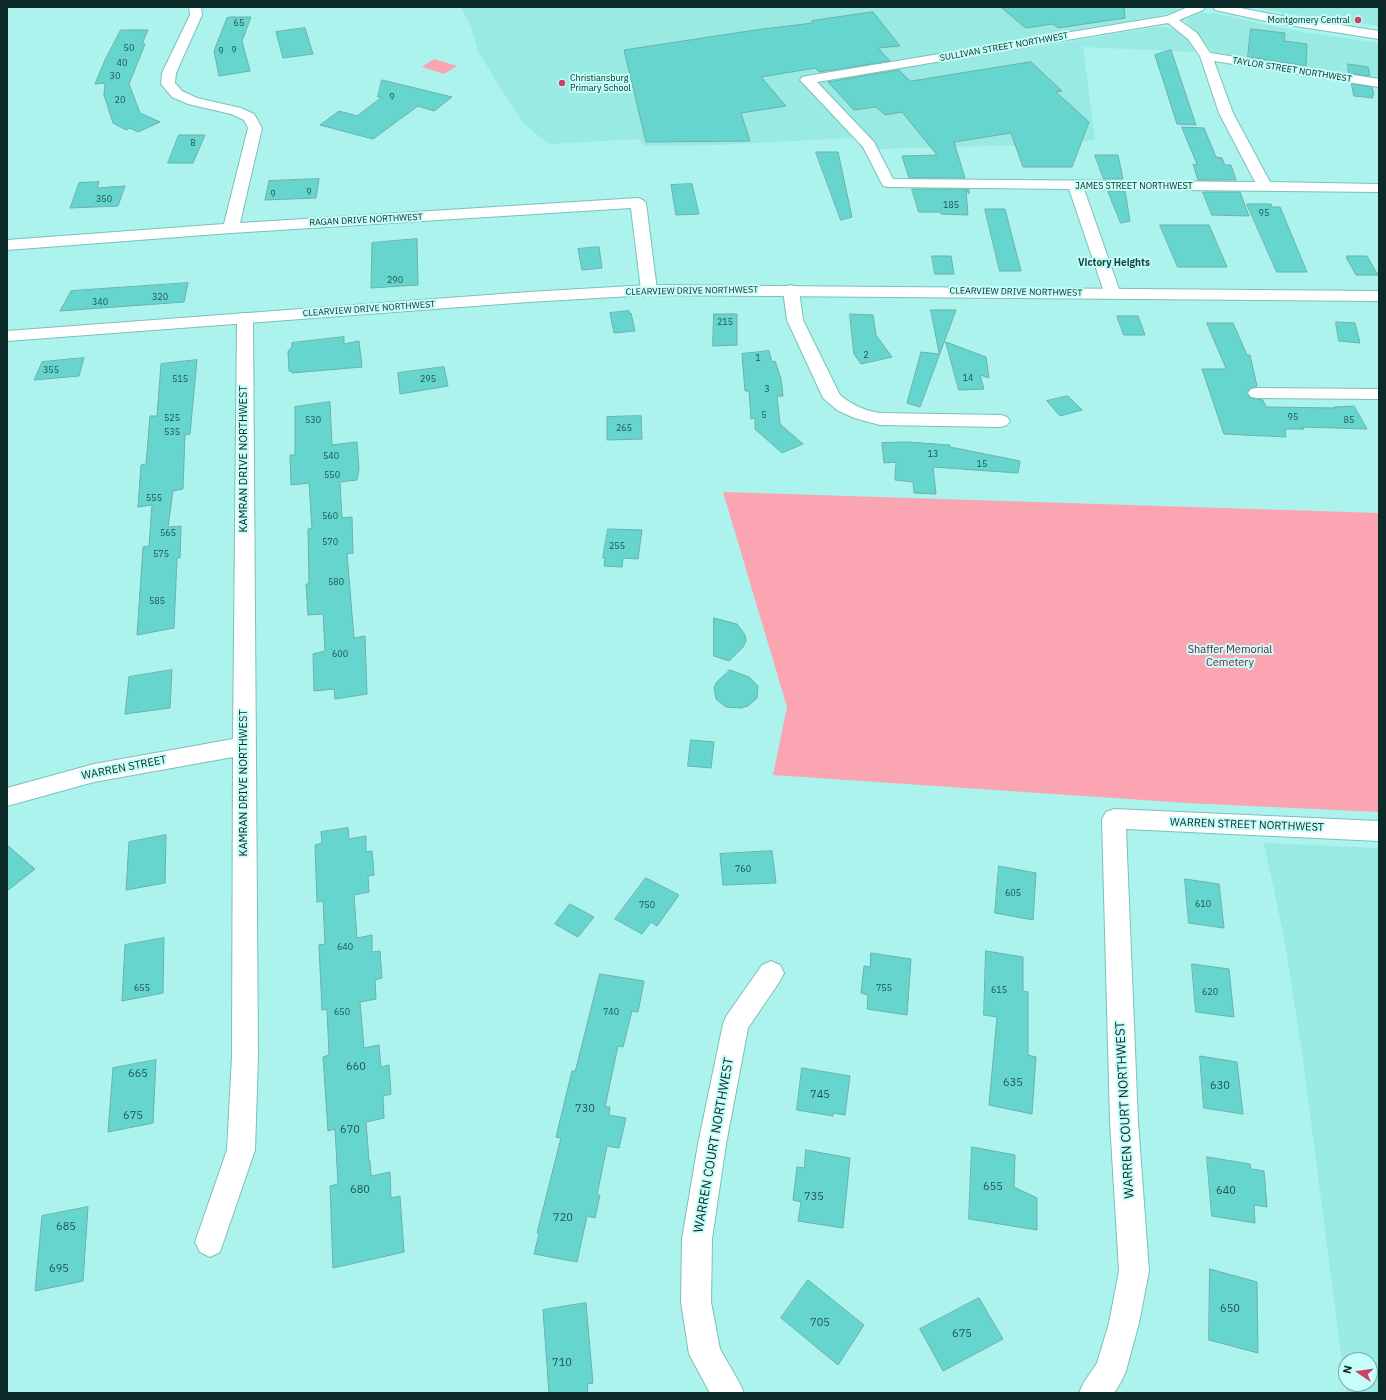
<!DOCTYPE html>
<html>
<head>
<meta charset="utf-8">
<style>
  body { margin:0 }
  #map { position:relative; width:1386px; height:1400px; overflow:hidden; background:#acf2ed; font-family:"IBM Plex Sans",sans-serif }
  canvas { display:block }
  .frame { position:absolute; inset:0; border:8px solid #0c2a28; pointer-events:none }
  .north { position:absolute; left:1338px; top:1352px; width:40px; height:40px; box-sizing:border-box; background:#c5fdf8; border:1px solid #7ba9a5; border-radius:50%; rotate:283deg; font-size:11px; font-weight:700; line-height:16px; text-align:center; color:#0c2a28 }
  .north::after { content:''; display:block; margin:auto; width:14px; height:18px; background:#ce3f63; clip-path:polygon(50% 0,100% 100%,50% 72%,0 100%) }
</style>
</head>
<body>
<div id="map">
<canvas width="1386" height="1400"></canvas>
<div class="frame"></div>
<div class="north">N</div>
</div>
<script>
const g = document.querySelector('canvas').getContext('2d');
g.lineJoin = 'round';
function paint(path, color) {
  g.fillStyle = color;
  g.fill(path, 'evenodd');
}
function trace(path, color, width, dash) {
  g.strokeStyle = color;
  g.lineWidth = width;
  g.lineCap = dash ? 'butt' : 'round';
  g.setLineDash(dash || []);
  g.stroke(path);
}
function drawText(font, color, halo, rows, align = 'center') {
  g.font = font + ' "IBM Plex Sans",sans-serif';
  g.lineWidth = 4;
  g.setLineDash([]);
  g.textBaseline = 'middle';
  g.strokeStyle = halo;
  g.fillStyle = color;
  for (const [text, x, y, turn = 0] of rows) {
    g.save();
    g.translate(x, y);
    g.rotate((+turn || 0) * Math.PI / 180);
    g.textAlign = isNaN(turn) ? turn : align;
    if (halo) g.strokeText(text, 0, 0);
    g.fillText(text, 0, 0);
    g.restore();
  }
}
const built = new Path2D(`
  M461 7H1179L1176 11 1150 18 1016 40 1026 49 1156 27H1165L1173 29 1182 35 1188 40 1195 52 1083 47 1095 140 1029 145 879 149 869 137 718 145 644 146 638 139 549 144 525 125 503 92 478 51 471 27Z
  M1251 7H1379V26L1296 15Z
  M1200 13H1213L1302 32 1379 43V80L1214 54 1197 33 1186 23 1187 19Z
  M1264 843 1379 848V1393H1346L1303 1059 1285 943ZM1346 1360H1370V1384H1346Z`);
const green = new Path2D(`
  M434 59 457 66 444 74 422 67Z
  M723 492 1379 513V812L1187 803 773 775 787 707Z`);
const building = new Path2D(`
  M1001 7H1124L1125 18 1058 28 1053 24 1026 28Z
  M873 12 900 46 878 48 890 61 819 72 815 68 761 77 786 106 741 113 750 141 646 142 624 50 755 30 813 23 812 21Z
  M231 17H251L242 41 250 71 219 76 214 51 227 18Z
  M305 28 313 54 283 58 276 32Z
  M1251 29 1285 33 1284 41 1307 44 1306 66 1248 57Z
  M121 30H148L142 44H145L129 84 140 113 160 122 138 132 130 128 126 130 113 123 104 95 105 83 95 84 105 60Z
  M1171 50 1196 125 1177 124 1155 55Z
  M1031 62 1062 91 1056 92 1089 122 1072 167H1023L1011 133 954 142 965 178H909L902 156 937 155 902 112 885 115 876 107 854 110 828 82 899 70 910 81Z
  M1348 64 1368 67 1370 76 1349 73Z
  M382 80 452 97 434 111 418 106 373 139 320 125 339 111 357 116 382 97H378Z
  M1352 84 1372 87 1374 95H1372L1373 98 1354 96Z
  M1182 127 1204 128 1216 157 1222 158 1225 165H1231L1236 180H1198L1193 164 1197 165Z
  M179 135H205L193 163H168Z
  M816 152H838L852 217 841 220Z
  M1095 155H1118L1123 179H1104Z
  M319 179 316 198 265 200 269 181Z
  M99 182 97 188 125 186 118 206 70 208 79 183Z
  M692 184 699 214 676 215 671 185Z
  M912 189H969V194L966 190 968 215 941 214V212H919Z
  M1108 191H1125L1130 221 1121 223Z
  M1203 192H1240L1249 216 1212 215Z
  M1247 204H1271L1272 207H1280L1307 272H1277Z
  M985 209H1005L1021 271H1000Z
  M1160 225H1209L1227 267H1178Z
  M417 239 418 285 371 288 372 243Z
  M599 247 602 268 582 270 578 249Z
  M932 256H951L954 274H935Z
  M1347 256H1367L1378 275H1356L1346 257H1348Z
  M188 283 184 302 60 311 71 291Z
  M931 310H956L920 407 907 403 921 352 939 354Z
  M629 311 630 314 631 313 635 331 614 333 610 313Z
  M714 314H737V345L713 346Z
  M850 314 873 315 876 335 892 357 861 364 854 354Z
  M1117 316H1138L1145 335H1124Z
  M1336 322 1355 323 1360 343 1339 341Z
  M1207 323H1233L1247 355H1250L1257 386 1251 388 1247 392 1250 398 1263 400 1266 407 1335 408 1334 407 1354 406 1367 429 1302 427 1304 429H1285L1286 437 1224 434 1202 369H1226Z
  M344 337V344L359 341 362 367 292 373 291 371H289L288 351 292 347V343Z
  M946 342 986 357 989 378 980 375 984 389 959 390Z
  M769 351 772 362 775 361 781 379 783 396H777L780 424 803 444 782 453 755 429V418L751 419 749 391H745L742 354Z
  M84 358 79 376 34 380 42 362Z
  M197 360 190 434 185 435 183 489 173 491 168 527 181 526 180 558H177L174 628 137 635 143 547 149 546 152 505 138 507 141 465 146 464 150 416H157L161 364Z
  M444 367 448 386 400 394 398 373Z
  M1068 396 1082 410 1060 416 1047 401Z
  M330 402 332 445 357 442 359 469 357 480 340 482 342 518 352 517 353 553 347 554 354 638 365 636 367 694 335 699 334 689 314 691 313 654 325 651 323 614 308 615 306 584H309L308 529 312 528 309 483 291 485 290 455H295V407Z
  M641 416 642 439 607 440V417Z
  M907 442 950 445V447L1020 461 1018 473 933 467 936 494 914 493 913 482 895 480 896 462 884 463 882 443Z
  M608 529 642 530 638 559 623 558 622 567 604 566 605 558H603Z
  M714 618 737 624 745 635 746 641 743 647 729 661 714 656Z
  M172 670 170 708 125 714 129 677Z
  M730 670 749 677 758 686 757 698 748 706 741 708 726 707 716 699 714 688 716 683Z
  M691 740 714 742 711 768 688 766Z
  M348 828 349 839 366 836V852L372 851 374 875 368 876 369 892 354 895 357 938 372 935V952L380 951 382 978 375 980 376 999 360 1002 364 1048 379 1045 381 1067 389 1065 391 1094 383 1096 384 1118 366 1122 369 1161H370L371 1176 390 1172 391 1198 400 1196 404 1252 333 1268 330 1186 338 1184 335 1129 328 1131 323 1057 329 1055 327 1009 322 1010 319 945 325 944 323 901 317 902 315 845 322 843 321 832Z
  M166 835 165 883 126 890 129 842Z
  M7 845 35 869 7 891Z
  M772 851 776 883 723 885 720 854Z
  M999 866 1036 873 1033 920 995 913Z
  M646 878 679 895 657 926 651 922 642 934 615 919Z
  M1185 879 1219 884 1224 928 1189 923Z
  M570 904 594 917 578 937 555 924Z
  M164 938 163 993 122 1001 125 945Z
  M986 951 1023 957V991L1028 992V1055L1036 1057 1032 1114 989 1105 997 1017 984 1015Z
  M871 953 911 959 907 1015 867 1009 868 995 861 993 864 966 870 967Z
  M1192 964 1229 969 1234 1017 1196 1012Z
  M600 974 644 981 638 1012 632 1011 623 1047 618 1046 605 1107H610L609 1115 626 1118 619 1148 607 1146 597 1195H600L595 1218 587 1216 577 1262 534 1254 539 1234 537 1233 561 1138 556 1137 572 1071H575Z
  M1200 1056 1237 1062 1243 1114 1204 1108Z
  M156 1060 153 1123 108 1132 113 1068Z
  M802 1068 850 1076 845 1115 833 1113V1116L797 1110Z
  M972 1147 1015 1155 1014 1187 1037 1198V1230L969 1219Z
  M806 1150 850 1158 843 1228 798 1221 801 1202 793 1200 797 1167 804 1168Z
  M1207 1157 1250 1164 1251 1169 1264 1171 1267 1207 1254 1205 1255 1223 1212 1216Z
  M88 1207 83 1281 35 1291 42 1216Z
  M1210 1269 1257 1282 1258 1353 1209 1340Z
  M808 1280 864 1325 838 1365 781 1318Z
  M979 1298 1003 1339 943 1371 920 1329Z
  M586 1303 593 1383 587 1384 588 1393H549L543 1310Z`);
const street = new Path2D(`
  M189 7H201L202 15 176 73 175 83 182 91 197 98 241 108 254 114 262 128 240 223 638 198 643 200 646 203 657 290 655 293 649 295 643 293 641 290 631 208 231 233 7 250V240L224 224 248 128 244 120 231 114 188 104 172 97 161 84 162 73 190 15Z
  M1188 7H1205L1203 10 1179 20 1197 33 1210 53 1379 79V87L1214 61 1233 113 1270 182 1379 184V192L1084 189 1120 292 1118 295 1112 297 1106 295 1104 292 1069 189 888 187 883 186 863 147 800 80 802 77 807 76 1167 16ZM1168 23 1188 39 1200 56 1219 113 1255 182 893 179 874 142 817 82Z
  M791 285 797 287 799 290 803 320 840 395C852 405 865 411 880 413L1001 415 1007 417 1010 421 1007 425 1001 427 880 425 854 418 837 410 823 398 787 320 783 290 785 287Z
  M245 313 251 314 253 318 258 1057 255 1150 220 1252 210 1257 200 1252 195 1242 227 1150 232 1057 233 757 94 782 7 806V788L94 764 233 739 237 318 239 314Z
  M1257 388 1379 389V399L1257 398 1251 397 1248 393 1251 389Z
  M1114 809 1379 821V841L1126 829 1138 1122 1149 1271 1139 1323 1126 1371 1121 1382 1114 1393H1079L1084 1382 1097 1363 1109 1323 1119 1271 1110 1122 1102 819 1106 812Z
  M771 961 780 965 784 973 780 981 748 1028 726 1144 712 1239 711 1302 720 1349 739 1382 744 1393H710L689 1354 681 1302 682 1239 698 1144 723 1024 727 1015 762 965Z`);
const secondary = new Path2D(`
  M1213 7H1236L1270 14 1379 31V39L1270 22 1215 10Z
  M649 285 1379 291V301L649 295 528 302 7 341V331L528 292Z`);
const markers = [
  [1358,20,4,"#ce3f63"],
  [562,83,4,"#ce3f63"]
];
const farPoinames = [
  ["Montgomery Central",1350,20],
  ["Christiansburg",570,78,"left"],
  ["Primary School",570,88,"left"]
];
const numberNames = [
  ["65",239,23],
  ["50",129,48],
  ["9",234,50],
  ["9",221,51],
  ["40",122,63],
  ["30",115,76],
  ["9",392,97],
  ["20",120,100],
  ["8",193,143],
  ["9",309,192],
  ["9",273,194],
  ["350",104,199],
  ["185",951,205],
  ["95",1264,213],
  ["290",395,280],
  ["320",160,297],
  ["340",100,302],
  ["215",725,322],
  ["2",866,355],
  ["1",758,358],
  ["355",51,370],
  ["14",968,378],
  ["515",180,379],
  ["295",428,379],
  ["3",767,389],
  ["5",764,415],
  ["95",1293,417],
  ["525",172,418],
  ["530",313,420],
  ["85",1349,420],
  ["265",624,428],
  ["535",172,432],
  ["13",933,454],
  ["540",331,456],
  ["15",982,464],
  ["550",332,475],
  ["555",154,498],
  ["560",330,516],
  ["565",168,533],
  ["570",330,542],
  ["255",617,546],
  ["575",161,554],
  ["580",336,582],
  ["585",157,601],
  ["600",340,654],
  ["760",743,869],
  ["605",1013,893],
  ["610",1203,904],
  ["750",647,905],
  ["640",345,947],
  ["655",142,988],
  ["755",884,988],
  ["615",999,990],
  ["620",1210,992],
  ["650",342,1012],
  ["740",611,1012]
];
const farStreetnames = [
  ["SULLIVAN STREET NORTHWEST",1004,47,-10],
  ["TAYLOR STREET NORTHWEST",1292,70,9],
  ["JAMES STREET NORTHWEST",1134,186],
  ["RAGAN DRIVE NORTHWEST",366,220,-3],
  ["CLEARVIEW DRIVE NORTHWEST",692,291,-1],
  ["CLEARVIEW DRIVE NORTHWEST",1016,292,1],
  ["CLEARVIEW DRIVE NORTHWEST",369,309,-4]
];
const farNeighbourhoodnames = [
  ["Victory Heights",1114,263]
];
const streetNames = [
  ["KAMRAN DRIVE NORTHWEST",244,459,-90],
  ["WARREN STREET",124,768,-11],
  ["KAMRAN DRIVE NORTHWEST",244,783,-90],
  ["WARREN STREET NORTHWEST",1247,825,2]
];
const parkNames = [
  ["Shaffer Memorial",1230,650],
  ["Cemetery",1230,663]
];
const nearNumbernames = [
  ["660",356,1067],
  ["665",138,1074],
  ["635",1013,1083],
  ["630",1220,1086],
  ["745",820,1095],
  ["730",585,1109],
  ["675",133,1116],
  ["670",350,1130],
  ["655",993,1187],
  ["680",360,1190],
  ["640",1226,1191],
  ["735",814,1197],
  ["720",563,1218],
  ["685",66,1227],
  ["695",59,1269],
  ["650",1230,1309],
  ["705",820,1323],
  ["675",962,1334],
  ["710",562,1363]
];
const nearStreetnames = [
  ["WARREN COURT NORTHWEST",1125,1110,-93],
  ["WARREN COURT NORTHWEST",714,1145,-80]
];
paint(built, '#98eae3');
paint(green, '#fba5b2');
paint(building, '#65d5cd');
trace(building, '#6cb1ab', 1);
trace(street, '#7bc0bb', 2);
trace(secondary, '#7bc0bb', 2);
paint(street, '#fff');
paint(secondary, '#fff');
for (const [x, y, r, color] of markers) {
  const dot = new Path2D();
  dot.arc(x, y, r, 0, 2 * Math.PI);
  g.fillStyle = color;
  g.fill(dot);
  trace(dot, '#c5fdf8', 1.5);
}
drawText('9px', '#0c2a28', '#c5fdf8', farPoinames, 'right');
drawText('9px', '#225551', null, numberNames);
drawText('9px', '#0c2a28', '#c5fdf8', farStreetnames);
drawText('bold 10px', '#114946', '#c5fdf8', farNeighbourhoodnames);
drawText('11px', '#0c2a28', '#c5fdf8', streetNames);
drawText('11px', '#801e39', '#c5fdf8', parkNames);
drawText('11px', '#225551', null, nearNumbernames);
drawText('13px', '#0c2a28', '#c5fdf8', nearStreetnames);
</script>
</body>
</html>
